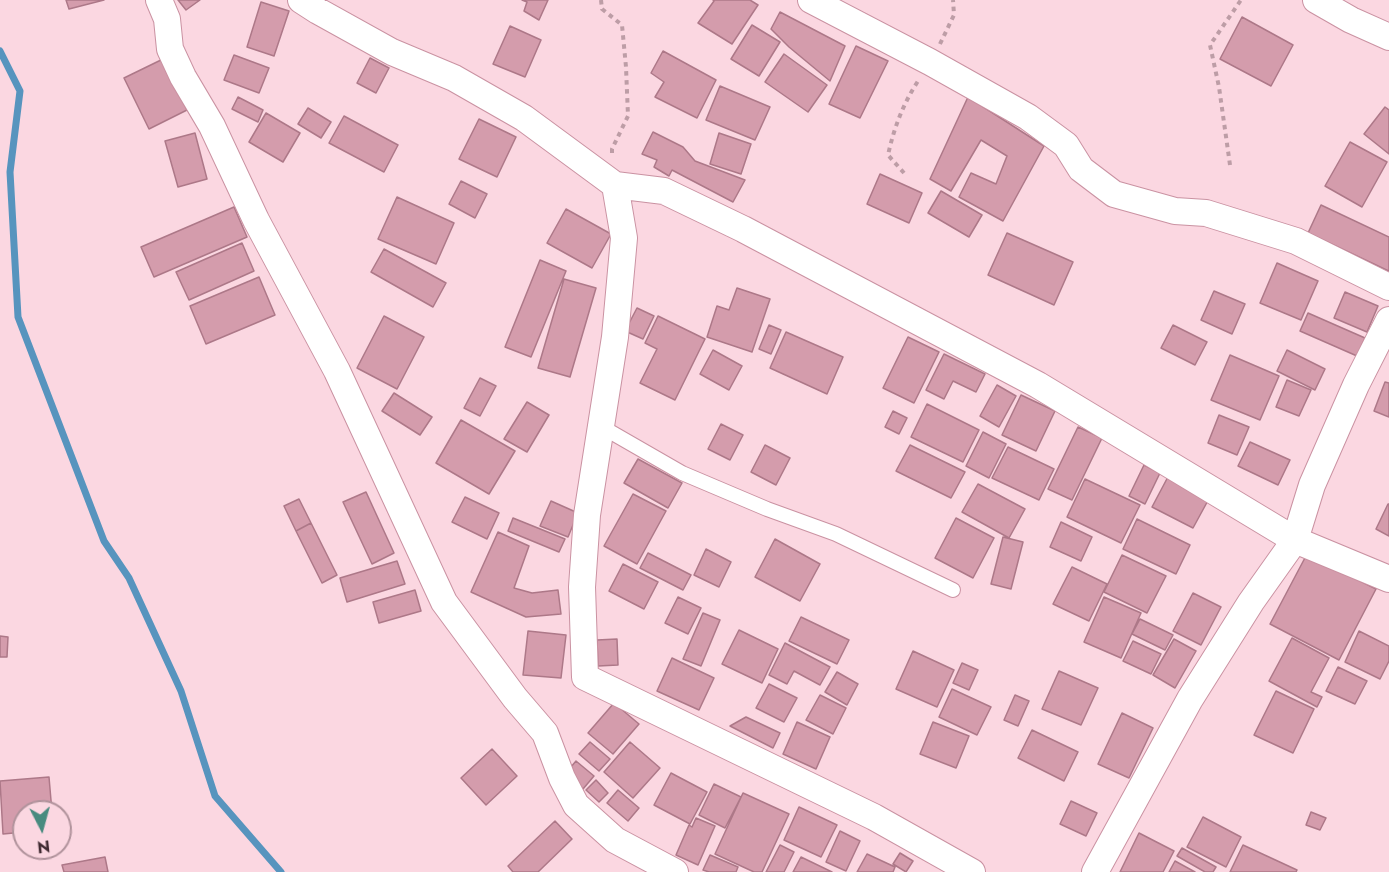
<!DOCTYPE html>
<html>
<head>
<meta charset="utf-8">
<style>
  body { margin:0 }
  #map { position:relative; width:1389px; height:872px; overflow:hidden; background:#fbd7e1; font-family:Jost,sans-serif }
  canvas { display:block }
  .north { position:absolute; left:12px; top:800px; width:60px; height:60px; box-sizing:border-box; background:#fbd7e1; border:2px solid #b0929b; border-radius:50%; rotate:174deg; font-size:16px; font-weight:700; line-height:24px; text-align:center; color:#402a31 }
  .north::after { content:''; display:block; margin:auto; width:21px; height:27px; background:#488b7f; clip-path:polygon(50% 0,100% 100%,50% 72%,0 100%) }
</style>
</head>
<body>
<div id="map">
<canvas width="1389" height="872"></canvas>
<div class="north">N</div>
</div>
<script>
const g = document.querySelector('canvas').getContext('2d');
g.lineJoin = 'round';
function trace(path, color, width, dash) {
  g.strokeStyle = color;
  g.lineWidth = width;
  g.lineCap = dash ? 'butt' : 'round';
  g.setLineDash(dash || []);
  g.stroke(path);
}
function paint(path, color) {
  g.fillStyle = color;
  g.fill(path, 'evenodd');
}
const stream = new Path2D(`
  M0 51 20 91 10 172 18 317 104 541 129 578 181 691 215 796 281 872`);
const building = new Path2D(`
  M66 0H104L69 9Z
  M178 0H200L186 10Z
  M522 0H548L539 20 524 11 527 2Z
  M713 0H750L758 5 732 44 698 23 714 1Z
  M261 2 289 11 274 56 247 47Z
  M780 12 845 46 830 81 789 47 771 29Z
  M1242 17 1293 45 1271 86 1220 59Z
  M752 25 780 42 759 76 731 59Z
  M510 26 541 40 525 77 493 64Z
  M856 46 888 61 860 118 829 104Z
  M663 51 716 80 697 118 655 97 664 82 651 73Z
  M784 54 827 85 808 112 765 82Z
  M234 55 269 68 259 93 224 80Z
  M370 58 389 68 376 93 357 83Z
  M163 59 187 110 149 129 124 78Z
  M720 86 770 107 755 140 706 120Z
  M238 97 263 110 258 122 232 109Z
  M968 97 1044 146 1003 221 959 197 971 173 996 184 1007 156 981 140 951 191 930 179Z
  M1385 107 1389 110V154L1364 134Z
  M308 108 331 122 321 138 298 124Z
  M266 113 300 133 283 162 249 142Z
  M344 116 398 145 384 172 329 143Z
  M479 119 516 137 497 177 459 159Z
  M653 132 683 147 695 161 745 180 733 202 672 170 669 176 654 167 657 160 642 154Z
  M195 133 207 179 178 187 165 141Z
  M719 133 751 144 741 174 710 164Z
  M1350 142 1387 162 1362 207 1325 186Z
  M880 174 922 193 909 223 867 204Z
  M461 181 487 194 475 218 449 204Z
  M941 191 982 215 969 237 928 213Z
  M397 197 454 223 436 264 378 239Z
  M1321 205 1389 237V271L1308 233Z
  M234 207 247 237 154 277 141 247Z
  M566 209 611 234 592 268 547 243Z
  M1007 233 1073 262 1054 305 988 275Z
  M242 243 254 271 189 300 176 272Z
  M384 249 446 283 433 307 371 272Z
  M540 260 566 271 531 357 505 347Z
  M1277 263 1318 281 1301 320 1260 303Z
  M259 277 275 315 206 344 190 306Z
  M564 279 596 288 570 377 538 368Z
  M737 288 770 299 752 352 707 337 717 306 729 310Z
  M1214 291 1245 304 1232 334 1201 320Z
  M1345 292 1378 306 1367 332 1334 318Z
  M637 308 654 316 643 339 625 331Z
  M1308 313 1365 338 1357 356 1300 331Z
  M384 316 424 337 397 389 357 368Z
  M658 316 705 339 675 400 640 383 657 349 645 343Z
  M769 325 781 330 771 354 759 349Z
  M1173 325 1207 342 1195 365 1161 348Z
  M786 332 843 357 827 394 770 368Z
  M908 337 939 352 914 403 883 388Z
  M713 350 742 366 729 390 700 374Z
  M1287 350 1325 369 1315 390 1277 371Z
  M944 354 985 374 976 392 953 381 944 399 926 390Z
  M1230 355 1279 376 1260 420 1211 400Z
  M480 378 496 386 480 416 464 408Z
  M1287 380 1311 390 1299 416 1276 407Z
  M1385 382 1389 383V417L1374 411Z
  M997 385 1016 396 999 427 980 416Z
  M394 393 432 417 420 435 382 411Z
  M1021 395 1055 411 1036 451 1002 435Z
  M527 402 549 415 527 452 504 439Z
  M927 404 979 430 963 462 911 437Z
  M893 411 907 418 899 434 885 427Z
  M1219 415 1249 427 1237 455 1208 443Z
  M461 420 515 451 489 494 436 463Z
  M721 424 743 435 730 460 708 449Z
  M1078 427 1102 438 1072 500 1048 489Z
  M983 432 1006 444 989 478 966 466Z
  M1250 442 1290 460 1278 485 1238 466Z
  M765 445 790 458 776 485 751 472Z
  M910 445 965 472 951 498 896 471Z
  M1008 447 1054 469 1039 500 992 478Z
  M638 459 682 483 668 508 624 483Z
  M1144 465 1160 473 1145 504 1129 496Z
  M1170 473 1211 495 1193 528 1152 507Z
  M1085 479 1140 505 1121 543 1067 517Z
  M978 484 1025 509 1009 538 962 512Z
  M366 492 394 553 372 564 343 502Z
  M633 494 666 511 637 564 604 546Z
  M465 497 499 513 487 539 452 522Z
  M299 499 311 523 296 531 284 506Z
  M551 501 578 513 568 537 540 526Z
  M1388 504H1389V536L1376 529Z
  M513 518 565 539 559 552 508 531Z
  M956 518 994 538 973 578 935 558Z
  M1137 519 1190 545 1176 574 1123 549Z
  M1061 522 1092 537 1081 561 1050 547Z
  M311 523 337 575 322 583 296 531Z
  M498 532 529 546 514 588 532 593 558 590 561 614 526 617 471 592Z
  M1003 537 1023 542 1011 589 991 584Z
  M775 539 820 564 800 601 755 577Z
  M706 549 731 562 719 587 694 575Z
  M648 553 691 575 683 590 640 568Z
  M1307 554 1376 589 1339 660 1270 624Z
  M1122 555 1166 576 1147 613 1104 592Z
  M397 561 405 584 347 602 340 578Z
  M623 564 658 582 644 609 609 591Z
  M1072 567 1107 584 1089 621 1053 604Z
  M415 590 421 611 379 623 373 602Z
  M1193 593 1221 607 1201 645 1173 631Z
  M678 597 701 608 688 634 665 623Z
  M1104 597 1141 613 1121 658 1084 642Z
  M703 613 720 620 701 666 683 659Z
  M801 617 849 640 837 664 789 641Z
  M1140 619 1173 635 1165 650 1132 634Z
  M739 630 778 649 762 683 722 664Z
  M528 631 566 635 561 678 523 675Z
  M1359 631 1389 646V661L1380 679 1345 662Z
  M0 636 8 637 7 657H0Z
  M1292 638 1329 658 1311 692 1322 697 1317 707 1269 681Z
  M617 639 618 665 598 666 597 640Z
  M1174 639 1196 651 1175 688 1153 675Z
  M1133 641 1161 654 1151 674 1123 661Z
  M785 643 830 667 820 685 794 671 787 684 769 675Z
  M913 651 954 670 937 707 896 689Z
  M672 658 714 678 699 710 657 691Z
  M962 663 978 670 969 690 953 683Z
  M1338 667 1367 681 1355 704 1326 691Z
  M1059 671 1098 688 1081 725 1042 709Z
  M837 672 858 684 847 705 825 692Z
  M769 684 797 698 784 722 756 708Z
  M952 689 991 707 977 735 939 717Z
  M1276 691 1314 709 1293 753 1254 735Z
  M820 695 846 708 833 734 806 720Z
  M1015 695 1029 701 1018 726 1004 720Z
  M614 703 639 724 613 754 588 733Z
  M1122 713 1153 728 1129 778 1098 764Z
  M746 717 780 733 773 748 730 726Z
  M797 722 830 737 816 769 783 754Z
  M933 722 969 736 956 768 920 754Z
  M1032 730 1078 752 1064 781 1018 758Z
  M590 742 610 759 599 771 579 754Z
  M630 742 660 768 633 798 604 772Z
  M492 749 517 776 486 805 461 778Z
  M576 761 594 776 583 789 565 774Z
  M671 773 707 792 690 824 654 805Z
  M49 777 52 812H24V832L3 834 0 781Z
  M596 780 608 793 599 802 586 790Z
  M714 784 741 797 725 828 699 815Z
  M618 790 639 808 628 821 607 803Z
  M743 793 789 814 762 872H754L715 854Z
  M1071 801 1097 813 1086 836 1060 824Z
  M799 807 837 825 821 857 784 840Z
  M1311 812 1326 818 1320 830 1306 825Z
  M1203 817 1241 837 1226 867 1187 847Z
  M696 818 715 826 698 865 676 855 689 825 692 827Z
  M555 821 572 839 538 872H513L508 866Z
  M840 831 860 841 846 871 826 862Z
  M1139 833 1174 851 1163 872H1120Z
  M780 845 794 852 784 872H766Z
  M1243 845 1297 870 1296 872H1230Z
  M1182 848 1216 867 1213 872H1205L1177 856Z
  M900 853 913 861 906 872 893 864Z
  M867 854 895 867 893 872H857Z
  M710 855 738 867 736 872H709L703 870Z
  M105 857 108 872H64L62 865Z
  M801 857 832 872H793Z
  M1175 861 1195 872H1169Z`);
const path = new Path2D(`
  M601 0 602 9 622 25 626 67 628 116 612 149V154
  M940 44 954 15 953 0
  M1230 165 1219 87 1210 45 1241 0
  M904 173 888 155C894 128 903 104 918 81`);
const lane = new Path2D(`
  M602 427 682 473 767 509 836 534 953 590`);
const street = new Path2D(`
  M159 0 167 19 170 49 183 77 212 126 256 220 337 371 444 602 515 698 545 733 562 778 576 805 615 840 675 872
  M301 0 318 11 392 52 454 78 524 118 615 185 664 191 743 229 1038 385 1295 540 1389 579
  M811 0 930 62 1028 117 1066 145 1081 169 1114 194 1175 211 1206 213 1296 241 1389 287
  M1316 0 1351 20 1389 37
  M615 185 624 238 615 337 587 515 582 587 585 677 874 817 972 872
  M1095 872 1190 699 1251 602 1295 540 1312 485 1356 385 1389 320`);
trace(stream, '#5794be', 7);
paint(building, '#d49cac');
trace(building, '#ad7888', 1.5);
trace(lane, '#ca92a2', 16);
trace(street, '#ca92a2', 28);
trace(path, '#bd9da6', 4, [4.5, 4.5]);
trace(lane, '#fff', 14);
trace(street, '#fff', 26);
</script>
</body>
</html>
